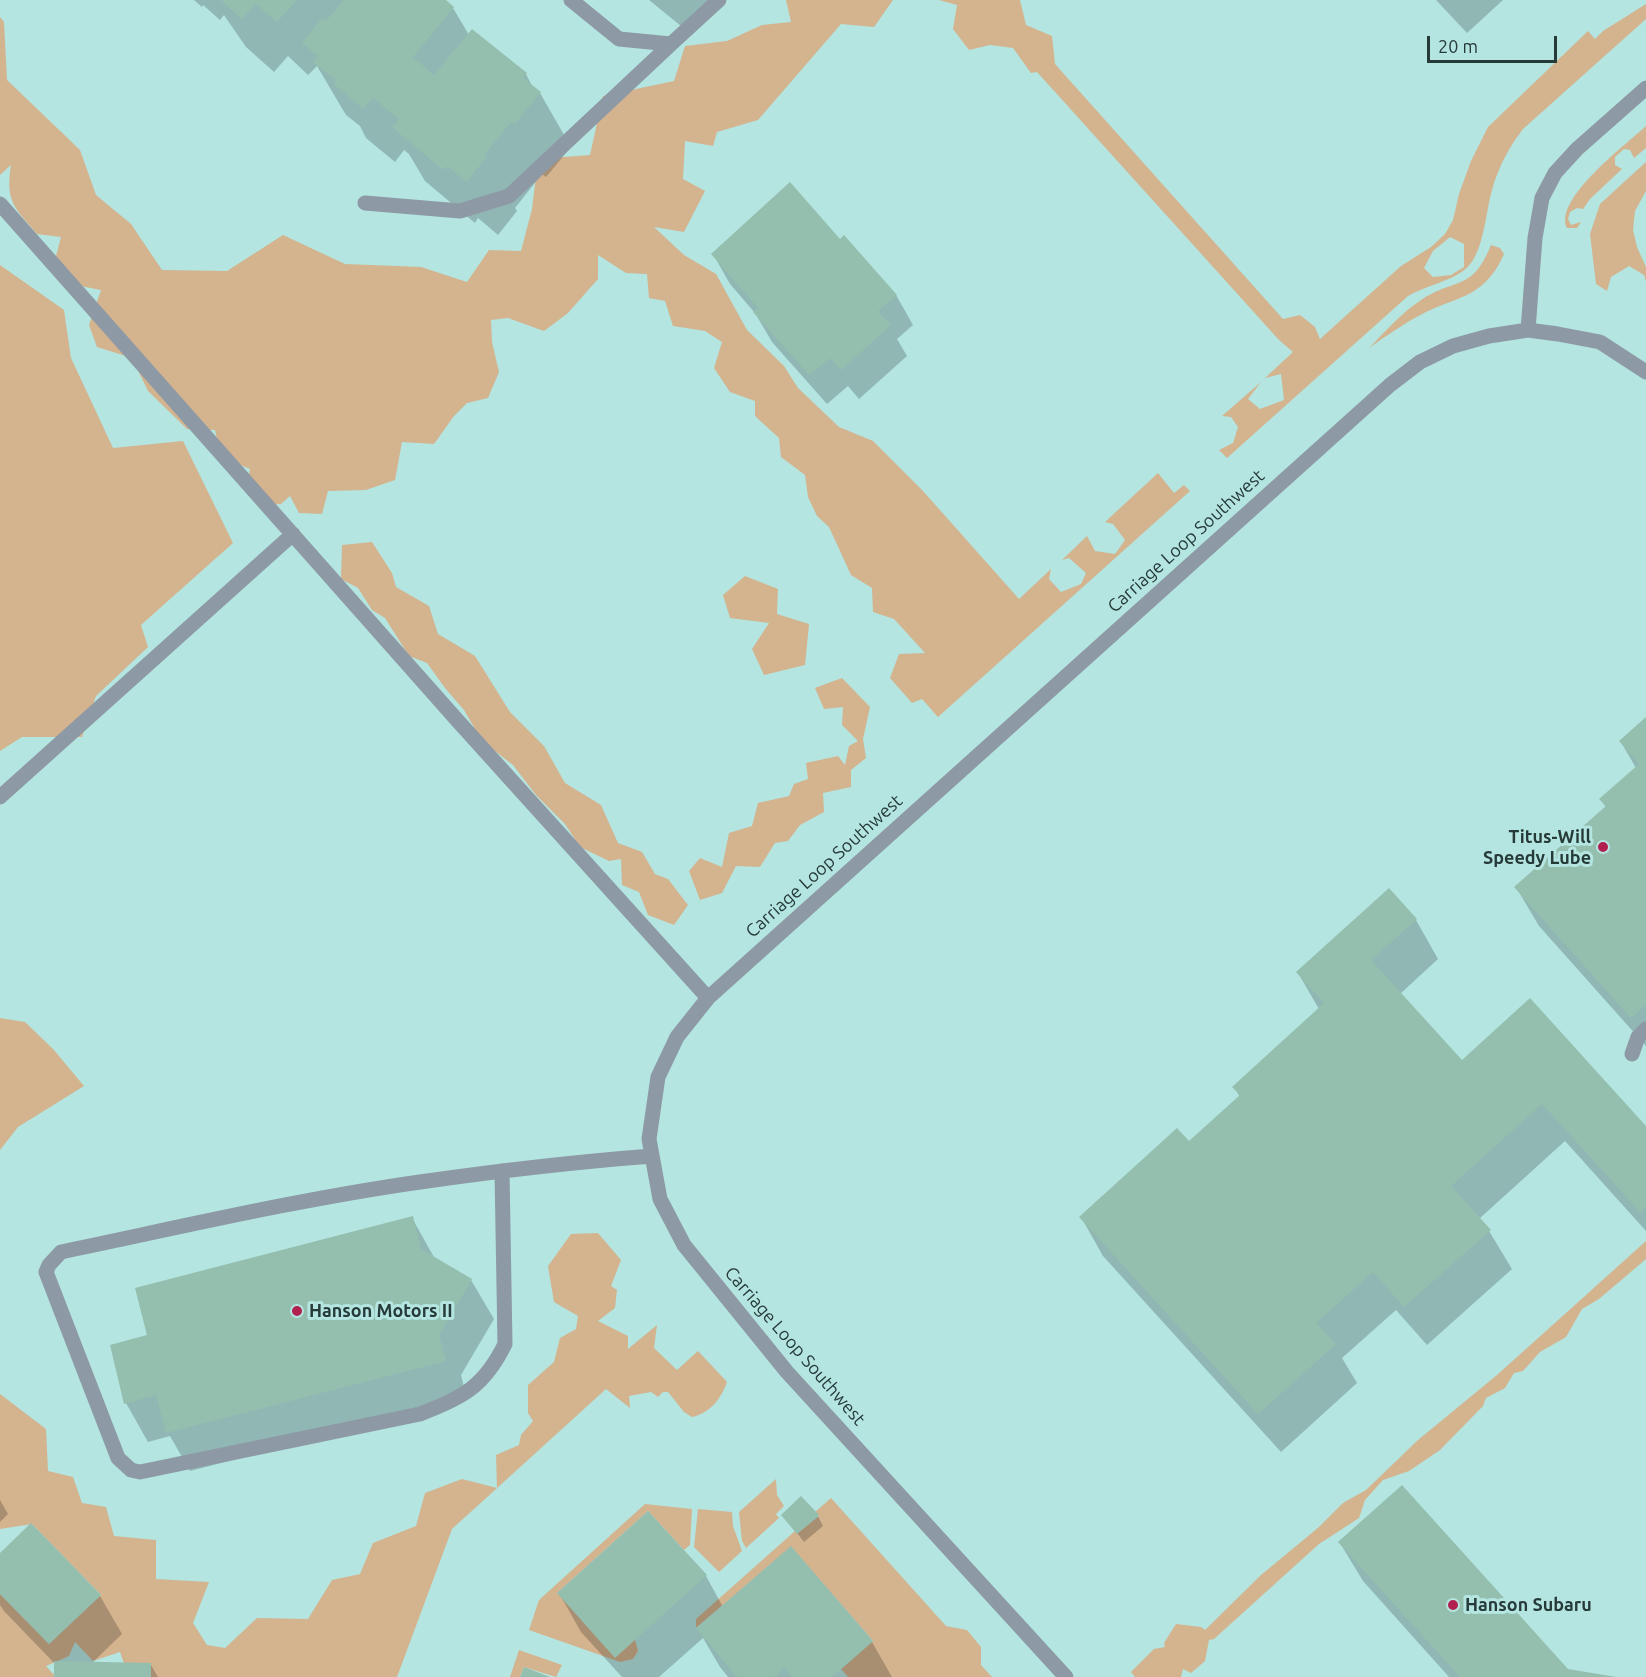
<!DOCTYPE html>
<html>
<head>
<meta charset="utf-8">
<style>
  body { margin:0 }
  #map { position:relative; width:1646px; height:1677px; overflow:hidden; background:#b4e5e0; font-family:Ubuntu,sans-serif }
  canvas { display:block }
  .scale { position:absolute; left:1427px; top:36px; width:130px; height:27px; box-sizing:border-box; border:3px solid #263a38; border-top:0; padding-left:8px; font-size:18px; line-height:21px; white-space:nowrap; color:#263a38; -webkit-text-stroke:4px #b4e5e0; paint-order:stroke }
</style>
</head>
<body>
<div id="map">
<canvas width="1646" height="1677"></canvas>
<div class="scale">20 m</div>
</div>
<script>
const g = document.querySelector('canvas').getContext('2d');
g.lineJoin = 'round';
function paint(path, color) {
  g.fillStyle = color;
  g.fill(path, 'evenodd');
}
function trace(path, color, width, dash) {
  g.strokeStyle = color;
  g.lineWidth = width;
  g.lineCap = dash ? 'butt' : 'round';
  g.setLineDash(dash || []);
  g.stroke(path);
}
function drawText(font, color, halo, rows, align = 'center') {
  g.font = font + ' Ubuntu,sans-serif';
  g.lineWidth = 6;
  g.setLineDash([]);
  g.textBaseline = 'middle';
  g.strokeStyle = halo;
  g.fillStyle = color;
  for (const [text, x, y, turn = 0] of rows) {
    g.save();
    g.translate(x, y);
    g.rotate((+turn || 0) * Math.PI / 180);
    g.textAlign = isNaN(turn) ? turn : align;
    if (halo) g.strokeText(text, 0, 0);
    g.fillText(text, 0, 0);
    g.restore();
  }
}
const green = new Path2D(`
  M786 0H893L874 27 841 24 758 120 717 132 713 146 685 141 683 179 705 191 684 232 654 227 684 255 716 274 747 330 784 366 798 388 839 427 873 441 923 491 1019 599 1051 569 1049 579 1061 592 1081 584 1086 573 1069 558 1062 560 1087 536 1095 551 1115 554 1125 540 1113 524 1105 522 1158 473 1174 493 1184 485 1190 491 938 717 922 699 912 703 890 678 899 654 925 653 894 619 873 612 872 588 851 575 829 527 817 516 808 497 805 475 781 457 779 438 755 416V401L730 392 714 368 722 342 705 331 673 326 665 301 649 298 647 274 626 273 598 255V279L568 313 544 331 508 318 491 320 492 342 499 372 488 398 467 403 454 416 434 444 402 442 395 480 366 490 328 491 322 514 299 513 290 496 281 504 260 505 246 488 250 469 221 457 215 430 187 429 148 391 132 358 97 347 89 325 101 290 60 282 56 256 61 237 37 234C15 208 5 202 11 165L0 175V17L4 22 7 80 80 150 96 195 131 224 162 270 227 271 283 235 345 264 421 267 467 282 489 250 521 251 532 209 538 159 590 155 603 96 674 81 685 46 727 41 762 25 791 22Z
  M939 0H1020L1026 25 1052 36 1055 64 1283 319 1300 315 1315 327 1320 339 1401 266 1431 247 1445 234 1453 220 1459 194 1471 161 1488 127 1588 31 1595 39 1603 31 1646 4V19L1523 129C1509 147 1498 168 1492 190 1485 214 1484 257 1463 271 1448 282 1425 286 1408 296L1227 458 1219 450 1233 443 1238 427 1231 417 1222 416 1261 382 1248 399 1260 409 1284 400 1281 374 1265 378 1293 352 1279 340 1037 72 1031 73 1013 48 990 45 969 50 953 29 957 5ZM1450 237 1464 244V267L1451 275 1433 277 1424 268 1433 251Z
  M1646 126V148L1634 158 1630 150 1624 149 1615 157V165L1622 169 1590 199 1583 209 1577 208 1570 212 1568 219 1571 225 1581 222 1577 228H1567C1553 199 1627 144 1646 126Z
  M1646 162V191L1635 211 1633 230 1637 247 1646 267V282L1644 275 1629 266 1611 277 1607 291 1596 284 1590 234 1600 204Z
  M1491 245 1500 248 1504 254C1485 297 1461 295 1424 313 1405 323 1387 335 1369 348 1385 332 1401 313 1421 300 1456 277 1472 292 1491 245Z
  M0 265 64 310 71 358 113 448 183 441 233 543 141 625 148 647 96 696 82 737H22L0 751Z
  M372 542 392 573 396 587 429 606 438 634 475 656 510 712 544 746 565 783 601 805 618 843 642 852 655 874 668 879 688 905 674 925 648 915 639 892 622 885 621 859 609 861 580 847 565 824 536 795 513 765 482 741 464 710 445 688 427 663 409 656 385 618 372 610 358 588 341 579 342 545Z
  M745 576 778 589 777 614 809 624 805 665 764 675 752 649 769 623 730 618 723 595Z
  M842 678 870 707 863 739 866 758 851 770V787L823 793 824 812 800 825 788 841 775 843 760 867 736 866 722 893 700 900 689 871 700 858 722 867 729 833 752 826 758 803 789 796 794 784 808 779 806 763 838 756 845 765 849 746 858 741 842 725 843 707 824 709 815 688Z
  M0 1018 25 1022 53 1049 84 1086 18 1127 0 1150Z
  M598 1233 621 1260 611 1286 617 1290 615 1308 598 1321 628 1336V1349L657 1325 654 1348 677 1370 698 1351 727 1382C721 1399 710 1413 692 1417L684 1412 668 1392H663L658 1397 651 1392 629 1396 630 1408 606 1389 452 1529 397 1677H135L127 1672 120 1652 93 1661 75 1642 69 1656 46 1666 56 1677H0V1594L49 1644 101 1595 32 1524 0 1529V1394L46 1429 48 1471 73 1477 82 1503 106 1507 114 1536 156 1540V1579L209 1582 193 1623 207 1645 225 1648 257 1618 308 1619 332 1580 360 1574 373 1543 416 1526 425 1493 462 1479 497 1488 496 1455 519 1445 521 1435 533 1421 528 1413V1385L554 1362 560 1338 576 1329 578 1316 554 1302 548 1266 571 1234Z
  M1646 1241V1259L1599 1299 1582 1309 1566 1337 1540 1352 1523 1371 1514 1373 1505 1388 1486 1398 1483 1406 1440 1450 1409 1471 1383 1480 1365 1500 1359 1518 1319 1544 1214 1639 1209 1640 1205 1661 1191 1673 1183 1669 1181 1677H1135L1131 1672 1154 1649 1165 1647 1164 1643 1176 1624 1201 1627 1205 1630 1261 1575 1319 1527 1343 1503 1366 1490 1418 1440 1497 1375Z
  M776 1479 777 1495 784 1506 776 1514 779 1518 746 1548 742 1541 739 1512Z
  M831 1498 946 1626 967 1630 981 1647V1665L992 1677H848L841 1669 873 1641 791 1547 696 1628V1619L795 1531 798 1533 819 1516 815 1512Z
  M645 1504 692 1509 690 1545 684 1550 648 1511 557 1593 635 1640 638 1651 633 1659 620 1662 529 1630 539 1600Z
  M698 1509 732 1512 733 1526 742 1551 719 1572 694 1547Z
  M519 1650 562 1665 556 1677 524 1667 520 1677H510Z`);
const shadow = new Path2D(`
  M194 0H444L453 8 469 35 526 74 533 88 540 93 571 147 546 177 542 174 515 208 517 211 498 235 478 218 475 223 425 181 409 154 404 150 395 162 366 138 360 126 346 115 317 66 308 75 288 56 274 72 246 47 224 15 220 20 203 5 202 7Z
  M649 0H719L692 35Z
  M1436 0H1503L1467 33Z
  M840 241 896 295 913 325 897 339 907 356 859 399 848 386 827 404 772 342 755 313 730 284 713 254Z
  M1646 719V1046L1539 926 1516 887 1606 808 1601 799 1636 768 1621 742Z
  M1389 891 1416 920 1438 959 1400 994 1462 1062 1646 1128V1231L1565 1141 1479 1219 1489 1231 1512 1269 1427 1345 1396 1310 1342 1358 1357 1383 1281 1452 1103 1256 1081 1217 1189 1143 1240 1097 1234 1087 1319 1009 1298 973Z
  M412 1218 435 1259 471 1280 494 1319 461 1375 467 1400 190 1471 170 1436 148 1442 126 1403 149 1336Z
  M801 1498 818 1516 823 1526 804 1542 783 1515Z
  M0 1500 8 1514 0 1522Z
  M1340 1543 1567 1670 1615 1677H1449L1363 1581Z
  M791 1549 872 1642 892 1677H728L720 1667 703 1638 659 1677H622L581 1632 559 1593 706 1576 723 1607Z
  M0 1555 100 1596 122 1634 92 1663 151 1665 158 1677H55L56 1665 4 1611 0 1605Z`);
const building = new Path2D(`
  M221 0H297L277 22 256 4 242 19Z
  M344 0H446L454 7 413 57 434 75 472 29 527 73 523 78 541 92 515 124 511 122 485 154 487 156 467 182 447 166 443 170 392 127 399 119 373 98 363 109 334 84 336 80 313 62 318 56 302 43 322 18 326 21Z
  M790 182 840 239 844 235 897 295 878 311 891 325 841 370 830 358 809 375 753 312 758 308 711 254Z
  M1646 717V1005L1631 1018 1514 887 1606 806 1599 799 1639 764 1619 741Z
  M1389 888 1417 919 1371 960 1462 1060 1530 998 1646 1126V1207L1640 1212 1542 1104 1451 1186 1491 1230 1404 1307 1373 1272 1316 1323 1336 1344 1258 1414 1079 1217 1177 1128 1189 1141 1240 1095 1232 1087 1324 1003 1296 972Z
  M413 1216 421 1249 472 1279 439 1335 446 1361 166 1433 156 1395 124 1404 110 1345 147 1335 135 1288Z
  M1402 1485 1568 1669 1616 1677H1460L1338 1542Z
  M801 1496 819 1515 797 1534 781 1515Z
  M648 1511 707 1575 615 1658 557 1593Z
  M31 1523 101 1595 49 1644 0 1594V1553Z
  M791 1546 873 1641 832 1677H792L784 1668 775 1677H737L696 1628Z
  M54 1661 151 1663V1677H54Z
  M524 1667 550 1677H520Z`);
const minor = new Path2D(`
  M571 0 619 39 671 44 719 0
  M365 203 460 211 509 196 671 44
  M0 204 457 720 708 998
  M1528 330 1535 238 1542 198 1555 173 1577 149 1646 88
  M0 797 293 534
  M1632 1054 1638 1037 1646 1029
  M502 1171 505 1344C484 1387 462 1398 420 1414L140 1472 131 1470 118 1458 46 1272 49 1265 61 1252C181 1227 300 1199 420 1182 497 1171 574 1162 652 1156
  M1066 1677 787 1372 684 1245 660 1199 649 1139 658 1077 677 1037 708 998 1390 385 1420 362 1453 346 1489 336 1528 330 1558 334 1600 342 1646 372`);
const markers = [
  [1603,847,6,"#b1204e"],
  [297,1311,6,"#b1204e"],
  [1453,1605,6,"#b1204e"]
];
const streetNames = [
  ["Carriage Loop Southwest",1186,541,-42],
  ["Carriage Loop Southwest",824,866,-42],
  ["Carriage Loop Southwest",795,1346,49]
];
const poiNames = [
  ["Titus-Will",1591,837,"right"],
  ["Speedy Lube",1591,858,"right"],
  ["Hanson Motors II",309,1311],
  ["Hanson Subaru",1465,1605]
];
paint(green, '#d4b38f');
paint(shadow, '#0003');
paint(building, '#94beae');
trace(minor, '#8d99a5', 15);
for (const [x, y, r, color] of markers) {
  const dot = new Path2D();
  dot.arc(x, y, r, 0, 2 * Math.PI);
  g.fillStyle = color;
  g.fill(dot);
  trace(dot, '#b4e5e0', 2);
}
drawText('18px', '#263a38', '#b4e5e0', streetNames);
drawText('bold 18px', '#263a38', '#b4e5e0', poiNames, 'left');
</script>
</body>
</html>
